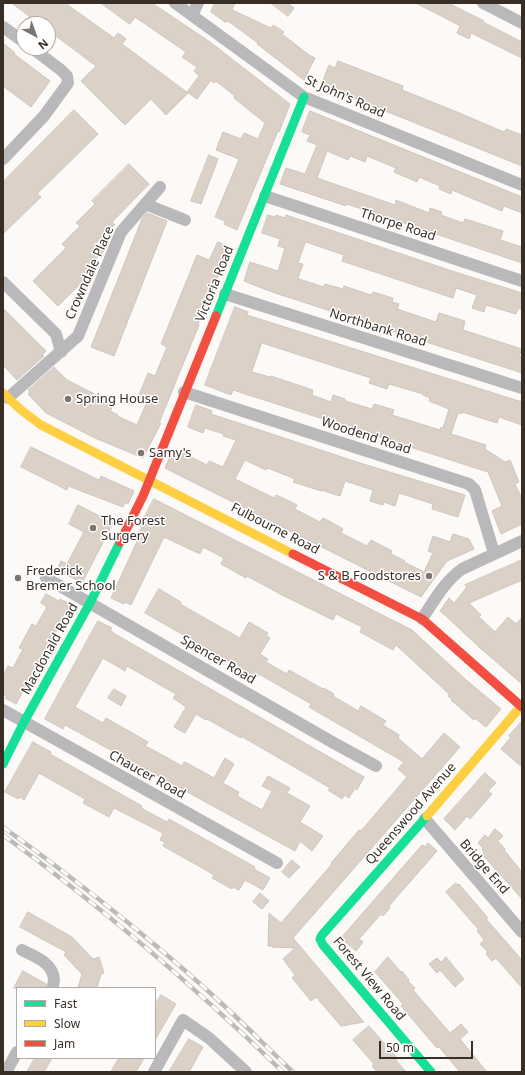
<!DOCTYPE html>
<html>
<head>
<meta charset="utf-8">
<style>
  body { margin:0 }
  #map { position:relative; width:525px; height:1075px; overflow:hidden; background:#fcf9f6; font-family:"Noto Sans",sans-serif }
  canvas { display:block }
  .frame { position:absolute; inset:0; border:4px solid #382e26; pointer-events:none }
  .legend { position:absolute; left:16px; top:987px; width:140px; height:72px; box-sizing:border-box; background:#fff; border:1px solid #afaba8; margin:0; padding:5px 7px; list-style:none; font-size:12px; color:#382e26 }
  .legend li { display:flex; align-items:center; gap:8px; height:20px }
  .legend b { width:20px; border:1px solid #afaba8 }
  .north { position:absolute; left:16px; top:16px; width:40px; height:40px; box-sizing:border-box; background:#fff; border:1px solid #afaba8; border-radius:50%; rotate:139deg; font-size:11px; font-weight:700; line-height:16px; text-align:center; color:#382e26 }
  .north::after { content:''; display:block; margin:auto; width:14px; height:18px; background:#7d756f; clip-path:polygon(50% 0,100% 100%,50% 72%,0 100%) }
  .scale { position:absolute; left:379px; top:1041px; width:94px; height:18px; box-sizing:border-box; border:2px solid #382e26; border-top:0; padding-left:5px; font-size:12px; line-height:14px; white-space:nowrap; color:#382e26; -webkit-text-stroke:3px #fff; paint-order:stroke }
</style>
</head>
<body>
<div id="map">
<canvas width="525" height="1075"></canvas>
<div class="frame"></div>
<ul class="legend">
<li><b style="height:5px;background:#16e098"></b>Fast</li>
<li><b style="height:5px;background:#ffcf43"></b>Slow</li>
<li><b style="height:5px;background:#f24e42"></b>Jam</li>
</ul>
<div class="north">N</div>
<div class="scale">50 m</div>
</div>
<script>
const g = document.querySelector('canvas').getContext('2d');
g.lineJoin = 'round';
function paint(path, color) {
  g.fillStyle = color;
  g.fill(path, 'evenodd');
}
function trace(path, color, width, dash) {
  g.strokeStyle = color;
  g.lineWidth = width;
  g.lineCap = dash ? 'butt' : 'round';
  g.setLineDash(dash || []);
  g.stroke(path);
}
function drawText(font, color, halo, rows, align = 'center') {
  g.font = font + ' "Noto Sans",sans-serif';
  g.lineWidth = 3;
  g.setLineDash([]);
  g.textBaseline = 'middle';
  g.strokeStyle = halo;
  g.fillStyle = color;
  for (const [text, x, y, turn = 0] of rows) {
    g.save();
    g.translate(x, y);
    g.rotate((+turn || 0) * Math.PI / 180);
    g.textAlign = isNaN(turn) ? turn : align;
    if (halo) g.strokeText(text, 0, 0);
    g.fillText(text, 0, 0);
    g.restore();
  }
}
const building = new Path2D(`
  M12 3H65L114 38 118 33 126 39 122 44 188 93 166 115 151 99 125 125 81 81 96 66 48 30V24H40Z
  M101 3H152L210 42 290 104 279 132 278 131 237 230 224 224 225 221 215 217 239 159 216 150 223 132 241 139 244 133 258 139 265 123 234 98 235 96 216 81 214 83 211 80 197 99 187 92 199 76 194 71 197 67 182 57 186 52 135 17 130 24Z
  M215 3H235L232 10 271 28 273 25 284 32 282 34 309 55 315 58 304 80 257 44 258 43 228 21 225 22 211 12Z
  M271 3H288L294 8 288 16Z
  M416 3H448L484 21 483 22 522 42V58L471 33 469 39 457 33 460 26Z
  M3 43 15 53 14 54 50 81 31 107 3 86Z
  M338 61 403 86 402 90 457 112 504 132 506 129 522 135V166L321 85 329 65 335 68Z
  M74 110 98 134 37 194 41 197 3 234V182Z
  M310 111 522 197V213L504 206 502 211 452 190 451 194 439 189 440 186 419 177 417 182 394 172 396 168 367 156 365 162 350 156 348 160 327 151 317 178 395 205 396 200 429 213 430 208 442 212 441 215 463 223 465 219 503 231 500 240 522 247V263L347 204 346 206 280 184 286 168 305 174 317 145 307 141 310 135 302 132Z
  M209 155 218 159 201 204 191 201Z
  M129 164 149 184 112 222 115 225 96 243 104 251 86 268 91 273 58 306 33 281 66 248 62 244 80 226 76 223 95 204 92 201Z
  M147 213 167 221 114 356 91 347 142 219Z
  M268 215 275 217 276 215 285 218 286 215 452 271 522 293V310L518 308 516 314 486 305 484 312 472 308 477 295 456 288 453 298 342 261 344 255 306 242 305 243 298 263 303 264 298 278 299 279 324 287 325 284 343 289 344 286 371 295 373 292 393 298 392 302 399 304 397 309 436 322 439 313 465 321 463 330 522 349 519 356 522 357V373L272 292 244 281 250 262 278 271 285 248 278 246 280 239 262 233Z
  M218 242 230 247 198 324 199 325 159 423H161L160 425 143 458 95 438 46 413 28 394 30 392 28 390 54 367 67 380 114 404 110 411 118 415 117 416 137 425 146 404 137 400 148 373 155 376 167 347 161 344 197 255 209 260Z
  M235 307 248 312 247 315 522 402V425L499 417 497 423 462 412 461 414 458 413 451 434 486 445 485 449 505 462 510 460 519 482 515 484 522 499V524L501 534 492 511 502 506 488 472 233 390 231 395 205 385ZM262 343 371 378 369 383 387 389 389 384 423 394V395L430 398 429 401 449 409 443 428 441 427 440 430 392 415 394 410 374 404 372 409 345 401V399L333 395 331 402 312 395 313 390 271 376 270 377 252 372Z
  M3 308 46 351 42 355 44 356 17 380 3 365Z
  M196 405 212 411 211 414 360 463 465 495 458 517 432 509 433 504 399 493 395 506 384 502 383 505 376 503 370 501 373 490 345 481 340 496 321 490V491L293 482 295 479 268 468 266 470 245 460 235 479 274 498 276 495 285 499 297 505 295 509 320 522 323 518 331 522 343 529 341 533 367 546 371 540 392 551 391 554 405 561 404 562 424 572 433 553 428 551 433 536 450 542 453 534 469 539 474 549 447 561 421 597 165 468 171 454 174 456 177 450 207 465 209 461 223 467 236 440 223 436 224 434 205 428 203 433 188 427Z
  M31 447 99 480 101 476 134 491 128 504 125 502 123 507 68 486 67 490 21 467Z
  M154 499 412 630 465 679 501 709 486 727 475 718 474 720 451 700 452 699 448 696 449 694 396 645 393 650 360 632 362 627 336 614 333 620 282 595 247 576 246 578 221 564 224 558 203 547 200 554 164 537 131 605 125 602 124 604 111 598 139 537 137 536 142 527 140 526Z
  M78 505 113 523 82 583 57 570 61 561 67 564 84 532 69 524Z
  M522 560V580L469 603 481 615 479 617 495 632 508 617 516 624 522 617V684L480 648 444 614 443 615 444 614 440 611 449 598 454 603 467 587 465 585Z
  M159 589 181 602 180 604 240 638 249 622 268 633 266 636 270 638 260 654 268 659 266 662 287 674 289 670 323 689 324 688 334 694 333 696 358 711 361 706 386 721 383 725 399 735 398 738 422 759 444 733 460 747 293 938 364 1022 341 1026 316 997 311 1001 292 978 295 975 283 959 295 948 272 947V946H268L269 913 281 923 332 864 331 863 359 830 361 831 407 777 398 769 404 762 309 707 311 704 259 674 257 677 145 613Z
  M46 594 59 601 60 599 71 605 16 704 5 698 7 696 3 694V676L8 666 13 668 23 649 19 648 32 624 36 626 47 607 41 603Z
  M98 621 112 628 110 630 115 634 364 777 357 790 355 788 349 798 344 795 342 799 328 790 330 788 315 779 241 736V738L207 719 206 720 196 714 185 733 174 727 186 707 173 698 176 694 127 666 125 671 103 658 75 707 103 723 106 718 148 742 145 746 155 751 182 766 184 762 187 763 214 778 225 758 234 764 223 783 239 792 237 796 262 810 272 791 262 786 268 776 290 788 287 793 310 806 300 822 323 836 312 851 300 841 295 851 65 725 63 729 45 719Z
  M114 689 126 696 121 706 108 698Z
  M522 721V767L501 749 511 737 509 736Z
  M33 742 51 752 50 754 142 806 141 808 167 822 169 819 255 867 254 869 270 878 263 890 245 880 239 890 233 887 232 889 212 878 214 875 204 869 163 846 165 842 160 840 163 834 161 832 114 808 109 817 83 803 85 799 39 773 24 800 20 797 18 799 5 792Z
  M485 773 496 783 488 791 492 794 470 819 467 816 455 830 444 819Z
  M495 829 503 836 498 841 505 849 504 850 522 872V899L482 854 484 852 482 849 483 848 478 843 485 835 488 838Z
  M428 843 437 851 389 906 390 908 383 916 381 914 359 939 363 942 356 951 341 938 422 845 425 847Z
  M292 860 300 867 289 878 282 872Z
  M456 883 458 885 459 884 488 918 486 919 522 960V988L496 958 492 961 486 954 488 952 480 944 484 940 477 931 479 930 446 892Z
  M260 893 269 901 262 909 253 902Z
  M28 912 72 937 93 959 99 957 104 973 101 974 97 988H78L82 974 64 955 66 952 20 927Z
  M388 957 401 972 402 971 409 980 408 981 415 988 413 990 450 1033 461 1024 468 1032 460 1039 487 1072H460L439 1047 437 1048 401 1006 403 1004 375 972Z
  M446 957 464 979 455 987 440 970 437 973 429 964 437 958 441 962Z
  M23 971 46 984 45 988H14Z
  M161 995 176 1004 155 1040V1005Z
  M369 1026 397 1058 396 1060 406 1072H377L372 1066 374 1064 353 1040Z
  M189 1039 203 1047 189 1072H169Z
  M35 1058H52L44 1072H27Z
  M119 1058H144L136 1072H111Z`);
const street = new Path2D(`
  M175 3 304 97 522 185
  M483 3 522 23
  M192 15 198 3
  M3 27 24 42
  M3 159 44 116 68 83 67 76 61 70 32 48
  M265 196 522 281
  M145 204 185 220
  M3 282 56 334 61 352
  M225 294 522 388
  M184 392 469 484 475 490 494 553
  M8 398 78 336 121 232 160 187
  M46 578 332 742 376 766
  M422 619C434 601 444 582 462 569L522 541
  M3 710 277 863
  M425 819 522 932
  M22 950C35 957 52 962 54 979 54 983 54 984 52 988
  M6 1072 17 1052
  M154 1072 183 1020 209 1038 246 1072`);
const fast = new Path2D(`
  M216 316 304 97
  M3 764 24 722 90 603 120 542
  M427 816 322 935 320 939 323 945 431 1072`);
const slow = new Path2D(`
  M3 393 21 410 41 425 293 554
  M427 816 522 705`);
const jam = new Path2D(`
  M120 542 143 496 216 316
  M293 554 422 619 522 707`);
const rail = new Path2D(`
  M3 827C83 885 162 947 234 1015 254 1034 273 1053 293 1072
  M3 835C102 907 195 987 283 1072`);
const markers = [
  [68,399,4,"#7d756f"],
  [141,453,4,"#7d756f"],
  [93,528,4,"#7d756f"],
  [429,576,4,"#7d756f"],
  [18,578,4,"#7d756f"]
];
const streetNames = [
  ["St John's Road",345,97,24],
  ["Thorpe Road",398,225,18],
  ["Crowndale Place",90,273,-66],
  ["Victoria Road",215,284,-68],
  ["Northbank Road",378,328,17],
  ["Woodend Road",366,436,18],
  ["Fulbourne Road",275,529,27],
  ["Macdonald Road",50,649,-61],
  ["Spencer Road",218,660,30],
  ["Chaucer Road",147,775,29],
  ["Queenswood Avenue",411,814,-49],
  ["Bridge End",484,867,49],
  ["Forest View Road",369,979,50]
];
const poiNames = [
  ["Spring House",76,399],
  ["Samy's",149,453],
  ["The Forest",101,521],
  ["Surgery",101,536],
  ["Frederick",26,571],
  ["Bremer School",26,586],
  ["S & B Foodstores",421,576,"right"]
];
paint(building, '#dcd1c7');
trace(building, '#ccc6c1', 1);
trace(street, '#b9b8bb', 12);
trace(fast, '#16e098', 9);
trace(slow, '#ffcf43', 9);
trace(jam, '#f24e42', 9);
trace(rail, '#bcbbba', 4.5);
trace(rail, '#fff', 3, [9]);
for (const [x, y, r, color] of markers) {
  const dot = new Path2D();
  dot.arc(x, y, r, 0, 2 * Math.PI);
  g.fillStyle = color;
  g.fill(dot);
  trace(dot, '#fff', 1.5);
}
drawText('13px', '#382e26', '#fff', streetNames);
drawText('13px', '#382e26', '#fff', poiNames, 'left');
</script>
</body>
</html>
